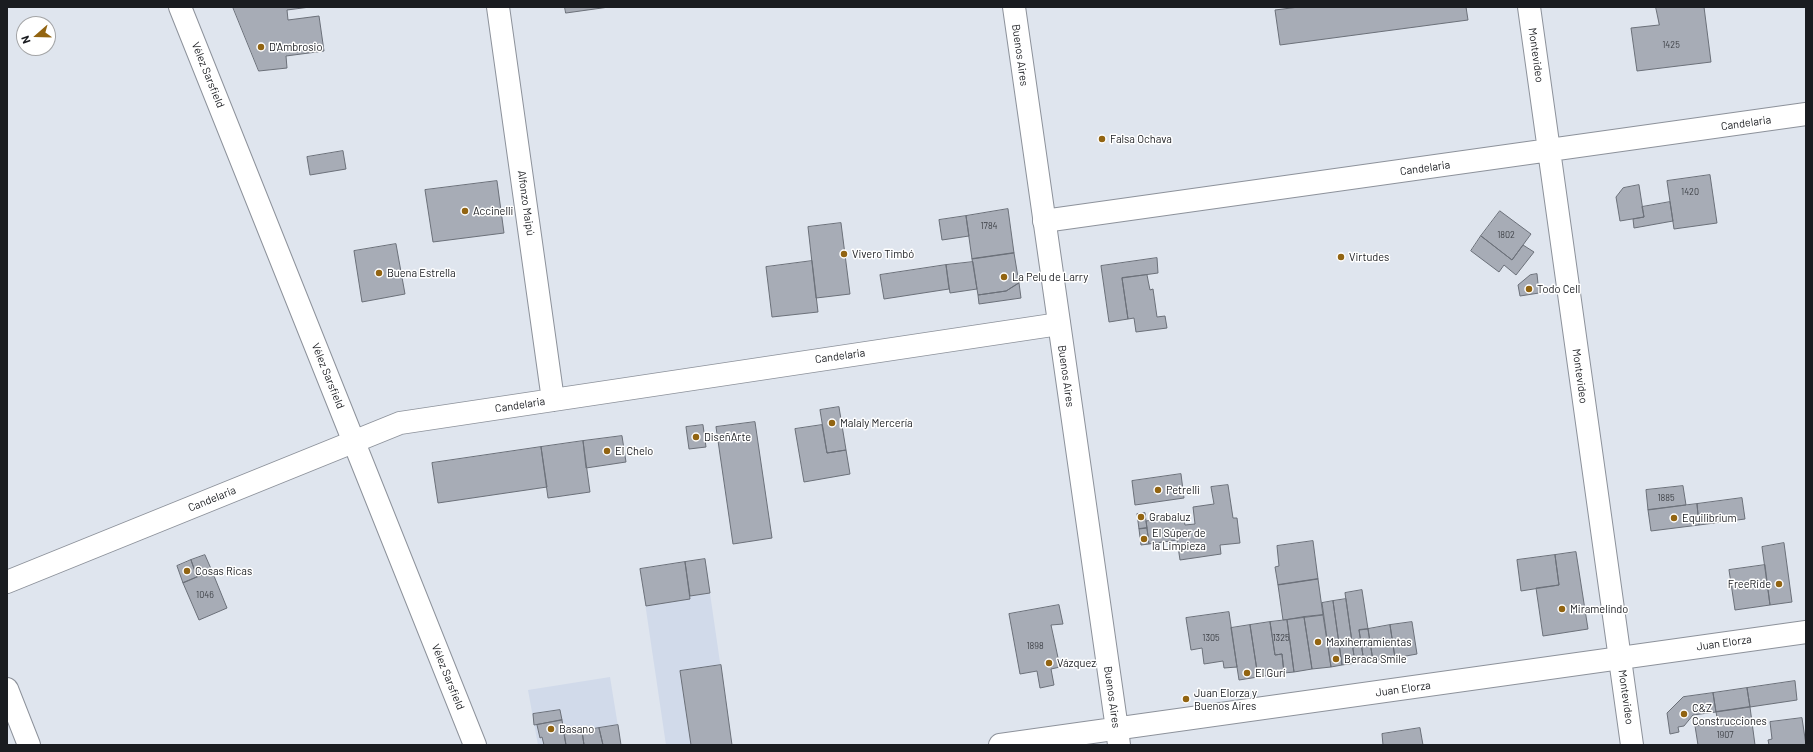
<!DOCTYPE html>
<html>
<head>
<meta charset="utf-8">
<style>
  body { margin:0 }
  #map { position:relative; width:1813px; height:752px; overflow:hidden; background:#dfe5ee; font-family:Barlow,sans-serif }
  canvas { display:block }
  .frame { position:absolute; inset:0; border:8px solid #1a1c20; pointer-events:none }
  .north { position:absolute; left:16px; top:16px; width:40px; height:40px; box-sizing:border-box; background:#fff; border:1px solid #a3a4a6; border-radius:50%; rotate:250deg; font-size:11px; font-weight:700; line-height:16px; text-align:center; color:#1a1c20 }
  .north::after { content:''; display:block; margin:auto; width:14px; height:18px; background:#926411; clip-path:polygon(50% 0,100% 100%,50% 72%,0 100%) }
</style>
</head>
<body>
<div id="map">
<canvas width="1813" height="752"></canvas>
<div class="frame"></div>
<div class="north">N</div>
</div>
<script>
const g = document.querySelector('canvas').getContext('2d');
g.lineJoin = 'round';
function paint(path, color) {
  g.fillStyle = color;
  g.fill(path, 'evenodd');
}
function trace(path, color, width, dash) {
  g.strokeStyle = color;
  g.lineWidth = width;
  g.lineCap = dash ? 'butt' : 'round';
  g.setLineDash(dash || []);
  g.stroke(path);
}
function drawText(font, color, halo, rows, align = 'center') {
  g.font = font + ' Barlow,sans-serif';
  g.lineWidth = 3;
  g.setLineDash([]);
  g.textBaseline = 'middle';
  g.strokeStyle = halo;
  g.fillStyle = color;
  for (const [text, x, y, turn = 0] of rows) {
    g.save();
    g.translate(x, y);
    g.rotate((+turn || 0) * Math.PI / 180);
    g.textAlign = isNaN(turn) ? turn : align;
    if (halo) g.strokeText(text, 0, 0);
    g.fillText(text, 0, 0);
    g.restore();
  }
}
const built = new Path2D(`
  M705 559 732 745H666L640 569Z
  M610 677 621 745H538L528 690Z`);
const building = new Path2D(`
  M233 7H310L287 10 288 20 319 16 324 51 286 56 287 68 259 71Z
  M565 7H609L566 13Z
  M1466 7 1468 20 1280 45 1275 10 1299 7Z
  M1656 7H1704L1711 62 1637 71 1631 28 1659 25Z
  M343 151 346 169 310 175 307 157Z
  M1710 175 1717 223 1674 229 1667 181Z
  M497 181 504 233 433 242 425 190Z
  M1639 185 1644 217 1620 221 1616 197 1623 188Z
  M1670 202 1673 221 1634 228 1633 219 1644 217 1642 207Z
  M1008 209 1014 253 972 259 966 216Z
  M1500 211 1531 234 1512 260 1481 236Z
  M966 216 969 236 942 240 939 220Z
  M841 223 850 294 816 298 808 227Z
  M1481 236 1512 260 1523 245 1534 252 1516 275 1504 265 1499 272 1471 251Z
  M396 244 405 294 362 302 354 251Z
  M1014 253 1019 283 1006 291 978 295 972 259Z
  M1157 258 1158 273 1122 278 1128 319 1109 322 1101 266Z
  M812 261 818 312 772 317 766 267Z
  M973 262 977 289 950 293 946 265Z
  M946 265 949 289 884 299 880 275Z
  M1537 274 1539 293 1520 296 1518 285 1530 275Z
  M1147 275 1150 290 1153 289 1157 317 1165 316 1167 328 1136 332 1134 318 1128 319 1122 278Z
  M1019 283 1021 298 979 304 978 295 1006 291Z
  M839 407 846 450 827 453 820 410Z
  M755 422 772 538 733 544 716 427Z
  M703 425 706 447 689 449 686 427Z
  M822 425 827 453 846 450 850 474 804 482 795 429Z
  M622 436 626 462 586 468 583 441Z
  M583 441 590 492 548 498 541 447Z
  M541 447 547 487 438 503 432 463Z
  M1181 474 1184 498 1135 505 1132 481Z
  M1228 485 1233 518H1237L1240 543 1220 545 1221 554 1180 560 1177 540 1149 544 1146 521 1183 515 1185 525 1195 524 1193 507 1214 504 1211 487Z
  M1683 486 1686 505 1648 510 1646 490Z
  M1742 498 1745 519 1699 525 1697 504Z
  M1697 504 1699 525 1651 531 1648 510Z
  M1145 513 1147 528 1139 529 1137 514Z
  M1147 528 1149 544 1141 545 1139 529Z
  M1313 541 1318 579 1278 585 1275 567 1279 566 1277 546Z
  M1784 543 1792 602 1770 605 1762 547Z
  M1576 552 1588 629 1543 636 1536 588 1559 585 1555 555Z
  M205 555 212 571 197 577 191 560Z
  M1555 555 1559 585 1521 591 1517 560Z
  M705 559 710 593 690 596 685 562Z
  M191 560 197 577 183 583 177 566Z
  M685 562 690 599 646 606 640 569Z
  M1765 565 1770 605 1735 610 1729 570Z
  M212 571 227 608 199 620 183 583Z
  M1318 579 1323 615 1283 620 1278 585Z
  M1362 590 1368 629 1359 630 1364 662 1355 663 1345 593Z
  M1346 599 1355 663 1342 665 1333 601Z
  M1333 601 1342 665 1331 667 1322 603Z
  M1059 605 1063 624 1051 625 1060 667 1051 669 1054 685 1040 688 1037 671 1020 674 1009 614Z
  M1229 612 1237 667 1224 668 1223 661 1204 664 1202 648 1191 650 1186 618Z
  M1323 615 1331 667 1312 669 1304 617Z
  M1304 617 1312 669 1294 672 1287 620Z
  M1287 620 1294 672 1284 673 1282 654 1275 655 1270 622Z
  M1270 622 1275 655 1282 654 1284 673 1258 677 1250 625Z
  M1412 622 1417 654 1395 658 1390 625Z
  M1250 625 1258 677 1239 680 1231 628Z
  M1390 625 1395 658 1373 661 1368 629Z
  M1368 629 1373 661 1364 662 1359 630Z
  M721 665 732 745H691L680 671Z
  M1795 681 1797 700 1750 707 1747 688Z
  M1747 688 1750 707 1716 712 1713 693Z
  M1713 693 1716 712 1693 715 1684 726 1678 727 1679 732 1670 734 1667 713 1683 697Z
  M1750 707 1755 745H1698L1695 726 1718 723 1716 712Z
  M560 710 562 720 534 725 533 714Z
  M1802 718 1806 745H1769L1768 740 1772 739 1770 722Z
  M562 720 566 745H544L542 737 540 738 537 725Z
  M618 725 621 745H603L599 728Z
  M599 728 603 745H584L582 731Z
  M1420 728 1423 745H1383L1382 734Z
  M582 731 584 745H566L564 734Z`);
const street = new Path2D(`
  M498 7 553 400
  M1529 7 1632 745
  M1044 221 1806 114
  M7 582 400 423 1059 324
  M7 689 29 745
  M1117 729 1119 745`);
const secondary = new Path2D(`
  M180 7 475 745
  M1014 7 1117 729
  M1000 745 1806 632`);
const markers = [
  [261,47,4,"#926411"],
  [1102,139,4,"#926411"],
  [465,211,4,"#926411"],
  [844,254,4,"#926411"],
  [1341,257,4,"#926411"],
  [379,273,4,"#926411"],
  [1004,277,4,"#926411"],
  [1529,289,4,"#926411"],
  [832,423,4,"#926411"],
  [696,437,4,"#926411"],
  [607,451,4,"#926411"],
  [1158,490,4,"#926411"],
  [1141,517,4,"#926411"],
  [1674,518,4,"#926411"],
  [1144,539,4,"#926411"],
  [187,571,4,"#926411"],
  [1779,584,4,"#926411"],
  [1562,609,4,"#926411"],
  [1318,642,4,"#926411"],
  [1336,659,4,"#926411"],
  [1049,663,4,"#926411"],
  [1247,673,4,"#926411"],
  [1186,699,4,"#926411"],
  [1684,714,4,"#926411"],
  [551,729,4,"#926411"]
];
const numberNames = [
  ["1425",1671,45],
  ["1420",1690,192],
  ["1784",989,226],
  ["1802",1506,235],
  ["1885",1666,498],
  ["1046",205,595],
  ["1305",1211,638],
  ["1325",1281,638],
  ["1898",1035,646],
  ["1907",1725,735]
];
const poiNames = [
  ["D'Ambrosio",269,47],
  ["Falsa Ochava",1110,139],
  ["Accinelli",473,211],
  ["Vivero Timbó",852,254],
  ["Virtudes",1349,257],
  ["Buena Estrella",387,273],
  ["La Pelu de Larry",1012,277],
  ["Todo Cell",1537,289],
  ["Malaly Mercería",840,423],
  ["DiseñArte",704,437],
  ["El Chelo",615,451],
  ["Petrelli",1166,490],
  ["Grabaluz",1149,517],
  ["Equilibrium",1682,518],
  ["El Súper de",1152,533],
  ["la Limpieza",1152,546],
  ["Cosas Ricas",195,571],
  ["FreeRide",1771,584,"right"],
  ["Miramelindo",1570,609],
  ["Maxiherramientas",1326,642],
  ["Beraca Smile",1344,659],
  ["Vázquez",1057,663],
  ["El Gurí",1255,673],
  ["Juan Elorza y",1194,693],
  ["Buenos Aires",1194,706],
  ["C&Z",1692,708],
  ["Construcciones",1692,721],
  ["Basano",559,729]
];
const streetNames = [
  ["Buenos Aires",1020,55,82],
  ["Montevideo",1536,55,82],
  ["Vélez Sarsfield",208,75,68],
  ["Candelaria",1746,123,-8],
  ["Candelaria",1425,168,-8],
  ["Alfonzo Maipú",526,203,82],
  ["Candelaria",840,356,-8],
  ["Vélez Sarsfield",328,376,68],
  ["Buenos Aires",1066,376,82],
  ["Montevideo",1580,376,82],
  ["Candelaria",520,405,-9],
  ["Candelaria",212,499,-22],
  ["Juan Elorza",1724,643,-8],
  ["Vélez Sarsfield",448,677,68],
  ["Juan Elorza",1403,689,-8],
  ["Buenos Aires",1112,697,82],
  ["Montevideo",1626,697,82]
];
paint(built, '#d1daea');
paint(building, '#a7acb6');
trace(building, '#6b7079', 1);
trace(street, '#8d929b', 24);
trace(secondary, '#8d929b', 24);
trace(street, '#fff', 22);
trace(secondary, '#fff', 22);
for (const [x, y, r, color] of markers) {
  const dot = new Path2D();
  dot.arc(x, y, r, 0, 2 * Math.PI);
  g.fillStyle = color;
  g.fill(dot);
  trace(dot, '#fff', 1.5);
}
drawText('9px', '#3d4046', null, numberNames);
drawText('11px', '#1a1c20', '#fff', poiNames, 'left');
drawText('11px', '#1a1c20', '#fff', streetNames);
</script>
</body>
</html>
